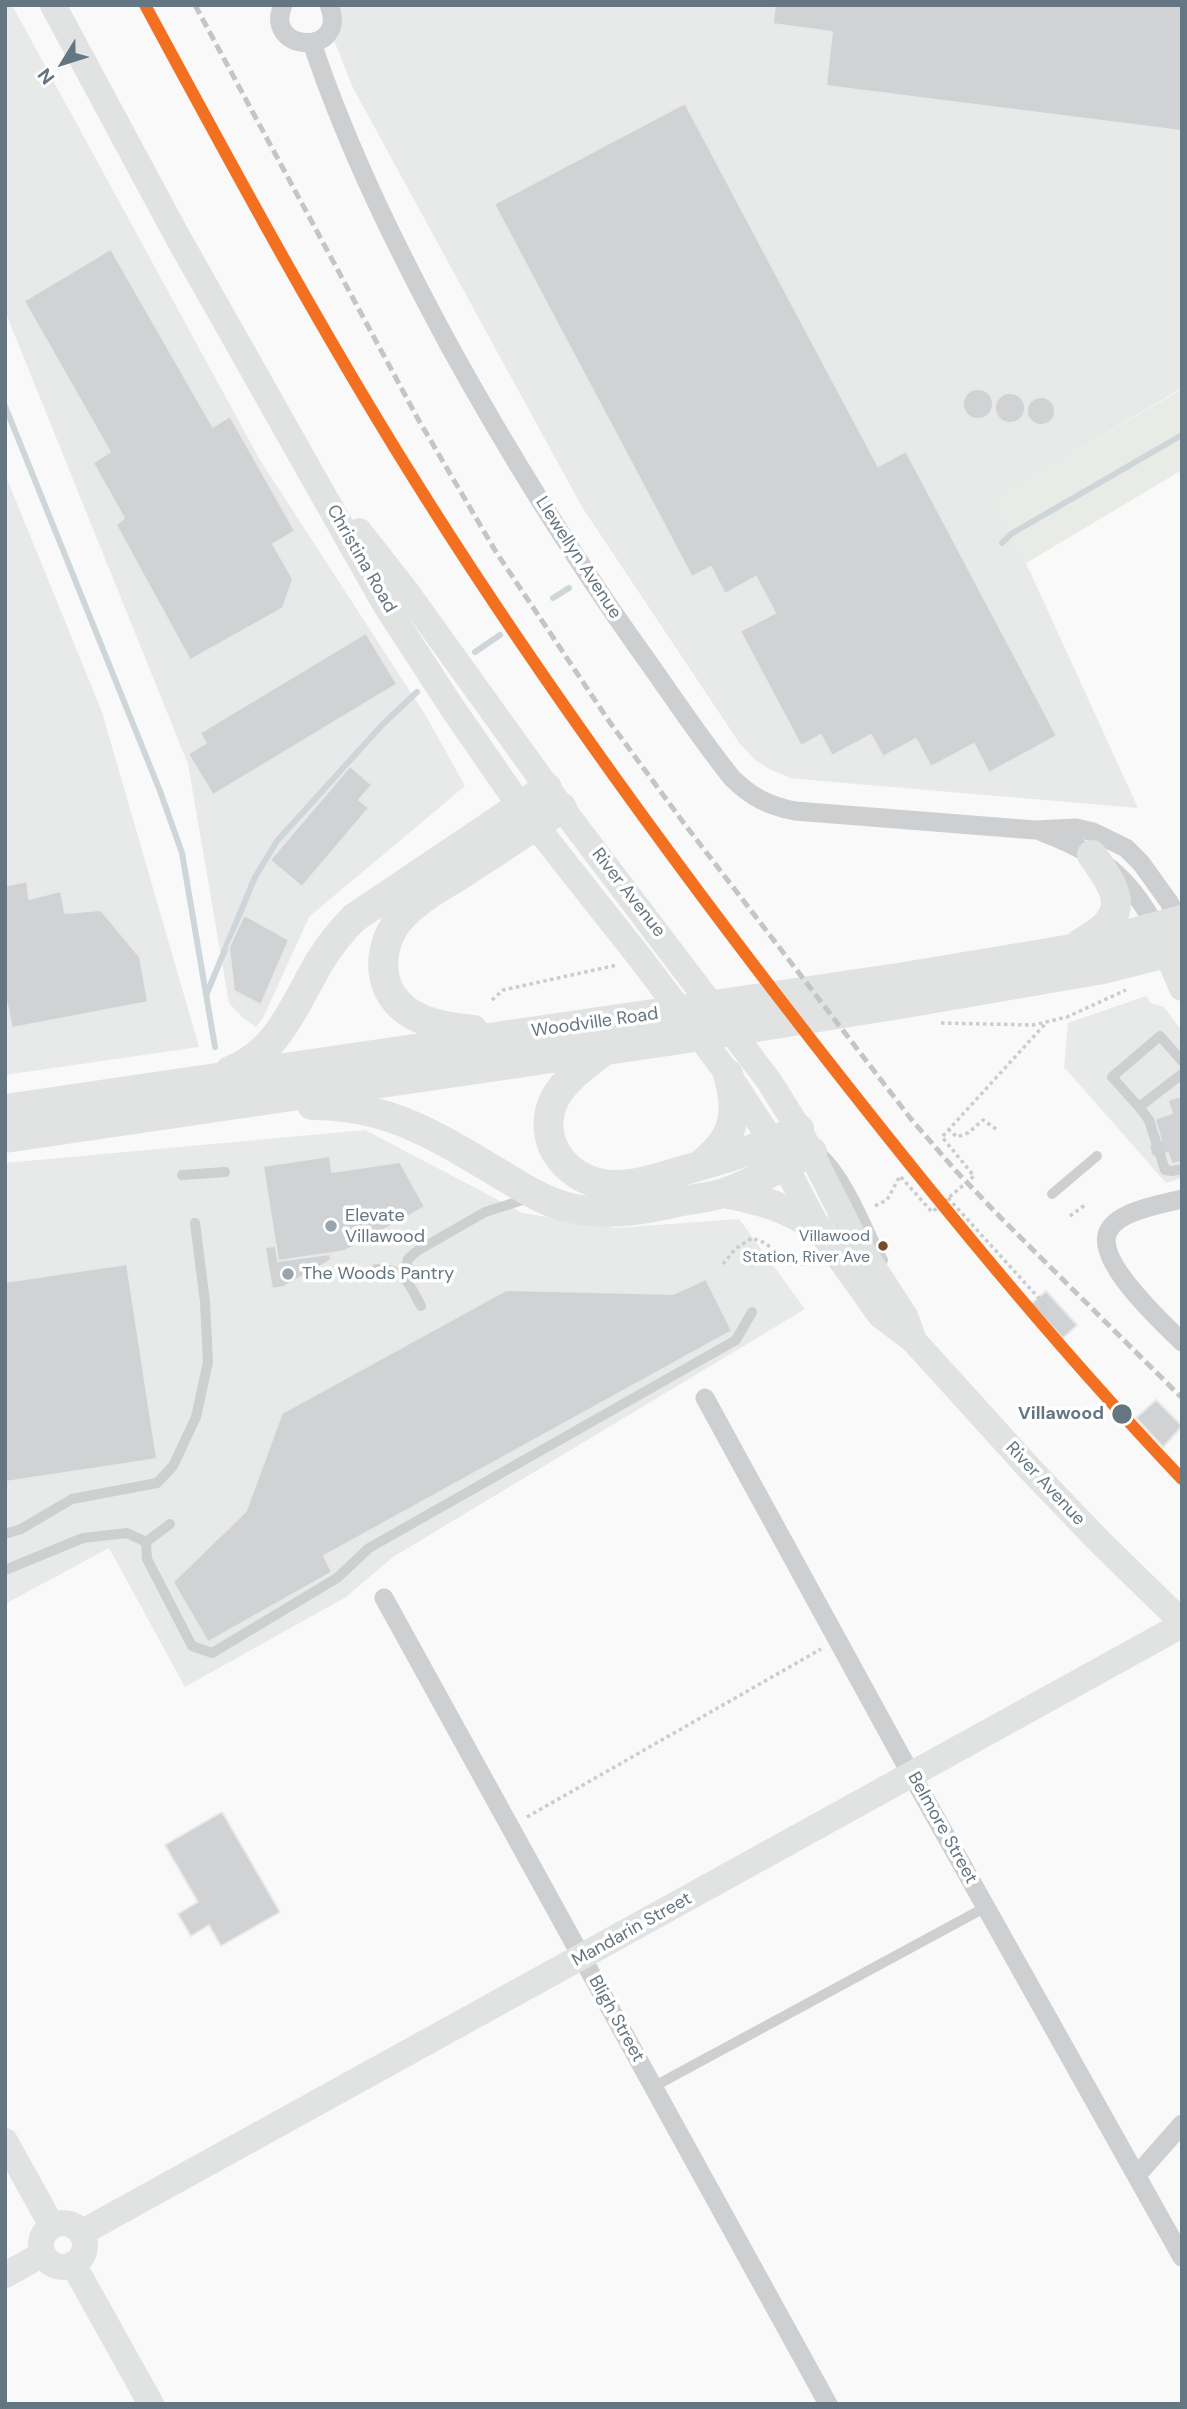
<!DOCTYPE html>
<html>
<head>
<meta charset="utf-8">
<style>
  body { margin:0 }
  #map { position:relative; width:1187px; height:2409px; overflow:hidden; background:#f9f9f9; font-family:"DM Sans",sans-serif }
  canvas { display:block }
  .frame { position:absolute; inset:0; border:7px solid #657683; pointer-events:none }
  .north { position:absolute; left:28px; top:28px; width:70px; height:70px; -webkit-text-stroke:5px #fff; paint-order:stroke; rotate:232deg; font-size:19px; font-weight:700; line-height:28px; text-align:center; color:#657683 }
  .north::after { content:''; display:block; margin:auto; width:24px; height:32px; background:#657683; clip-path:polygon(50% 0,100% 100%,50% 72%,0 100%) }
</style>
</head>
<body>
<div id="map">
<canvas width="1187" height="2409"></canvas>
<div class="frame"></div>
<div class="north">N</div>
</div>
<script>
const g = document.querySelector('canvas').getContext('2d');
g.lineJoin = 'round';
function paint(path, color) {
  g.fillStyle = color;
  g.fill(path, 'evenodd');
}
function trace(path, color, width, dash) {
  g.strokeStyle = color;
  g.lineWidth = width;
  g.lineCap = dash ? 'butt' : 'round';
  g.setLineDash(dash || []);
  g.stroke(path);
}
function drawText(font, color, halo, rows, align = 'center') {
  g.font = font + ' "DM Sans",sans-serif';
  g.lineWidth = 7;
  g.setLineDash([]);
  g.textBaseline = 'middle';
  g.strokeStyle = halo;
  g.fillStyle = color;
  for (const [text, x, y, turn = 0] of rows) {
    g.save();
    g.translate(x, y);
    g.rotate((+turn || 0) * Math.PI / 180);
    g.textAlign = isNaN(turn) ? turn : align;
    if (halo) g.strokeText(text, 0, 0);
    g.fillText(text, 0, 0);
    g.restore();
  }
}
const built = new Path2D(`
  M5 5H12L260 460 426 716 465 786 309 917 263 1018 256 1027 242 1017 229 1003 188 764 5 311Z
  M320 5H1182V388L993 500 1026 563 1138 808 810 780 791 778 771 770 755 760 740 744 582 507 353 88Z
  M5 474 102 712 199 1047 5 1075Z
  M1146 996 1151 1003 1164 1007 1182 1031V1178L1166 1183 1064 1067 1068 1023Z
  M365 1130 523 1213 615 1228 739 1219 805 1309 393 1557 346 1597 185 1687 109 1548 5 1604V1163Z`);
const green = new Path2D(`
  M1182 389V470L1026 563 992 500Z`);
const stream = new Path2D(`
  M5 406 160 791 182 853 215 1047
  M1002 543 1011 534 1182 435
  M553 598 569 588
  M475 652 500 635
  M207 993 255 877 277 841 382 725 417 692`);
const building = new Path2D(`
  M775 5H1182V131L826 86 832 32 773 24Z
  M685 103 878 466 906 451 1057 736 989 773 974 744 931 767 916 739 883 757 871 735 832 756 821 735 801 746 740 631 775 613 756 577 725 594 711 567 692 577 494 204Z
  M111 249 213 427 230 416 295 531 273 544 293 579 283 608 190 660 116 525 124 518 93 463 110 452 24 301Z
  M963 404a15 15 0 1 1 30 0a15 15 0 1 1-30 0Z
  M995 408a15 15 0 1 1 30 0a15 15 0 1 1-30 0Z
  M1027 411a14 14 0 1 1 28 0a14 14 0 1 1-28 0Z
  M366 633 397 684 213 795 188 754 206 743 200 733Z
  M350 766 372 785 359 800 369 808 302 887 270 860Z
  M27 881 29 899 61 891 65 913 101 910 140 957 148 1002 12 1028 5 995V886Z
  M244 915 289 940 261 1005 234 991 229 947Z
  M1182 1096V1162L1172 1164 1168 1153 1152 1157 1149 1145 1161 1140 1155 1119 1172 1113 1168 1100Z
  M330 1156 332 1172 400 1162 425 1207 345 1251 278 1261 263 1166Z
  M276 1246 278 1261 330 1254 331 1260 283 1287 272 1289 265 1247Z
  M127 1264 157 1459 5 1482V1282Z
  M706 1279 732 1331 324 1556 332 1572 208 1642 173 1582 246 1511 282 1413 506 1290 673 1294Z
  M1046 1291 1077 1325 1063 1338 1031 1304Z
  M1156 1400 1182 1426 1163 1447 1136 1418Z
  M222 1812 280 1912 221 1946 209 1925 191 1936 178 1914 198 1902 165 1845Z`);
const path = new Path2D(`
  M492 1000 503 990 617 965
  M941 1023 1033 1025 1067 1017 1126 990
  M948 1129 957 1137 968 1133 983 1120 999 1131
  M948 1198 1045 1305
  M875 1206 887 1200 900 1176 932 1212 974 1176 942 1137 1046 1023
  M1070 1216 1085 1205
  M723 1264 735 1249 752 1238 765 1243 793 1266 802 1264 809 1258
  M527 1817 821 1649`);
const lane = new Path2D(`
  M1182 1061 1160 1036 1112 1077 1139 1107 1182 1074
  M1139 1107 1149 1120 1165 1170 1172 1171 1182 1169
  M821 1152C849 1178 866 1225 883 1260
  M182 1175 225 1172
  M1052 1194 1097 1156
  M376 1269C406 1268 408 1283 421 1306
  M404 1276 408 1259 417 1251 485 1212 529 1198
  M5 1534 21 1529 72 1499 157 1483 173 1466 196 1417 208 1362 205 1302 195 1223
  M146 1542 147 1559 192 1646 212 1653 337 1578 369 1548 736 1340 752 1312
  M5 1570 83 1538 127 1533 146 1542 170 1524
  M653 2087 986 1907`);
const street = new Path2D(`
  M283 5C262 53 350 57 329 5
  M312 43C348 150 397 249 450 347 507 450 568 549 636 645 668 689 698 736 732 778 751 797 769 806 795 811L1035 830 1076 828 1093 832 1126 848 1141 863 1169 902 1179 921
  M1042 832C1098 853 1128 875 1156 927
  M1182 1199C1162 1204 1119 1211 1109 1230 1092 1259 1163 1323 1182 1342
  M705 1398 901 1756 1182 2257
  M384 1598 828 2404
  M1138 2174 1182 2124`);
const secondary = new Path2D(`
  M53 5 176 234 386 606 451 706 520 806 641 959 728 1074 773 1143 818 1228 880 1315 914 1341 1030 1469 1100 1542 1182 1622
  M359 531 406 591 562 808 769 1081 799 1129 853 1236 905 1316 914 1341
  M1159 935 1182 988
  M5 2141 52 2226
  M41 2245a22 22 0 1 1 44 0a22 22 0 1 1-44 0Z
  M81 2233 1182 1625
  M73 2264 151 2404
  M5 2275 43 2254`);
const primary = new Path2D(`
  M1081 943C1132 915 1120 894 1092 855
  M473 1030C440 1027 401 1020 387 986 379 964 384 938 399 920 416 900 441 887 463 873 496 851 529 830 562 808
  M605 1050C587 1064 566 1078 555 1098 533 1142 570 1186 616 1185 637 1185 658 1178 678 1172 720 1160 760 1149 799 1129
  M230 1071C280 1051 295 1003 320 961 330 945 341 931 354 918L547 788
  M312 1105C387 1105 433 1134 495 1171 517 1184 540 1200 566 1207 608 1217 641 1210 682 1201 696 1199 711 1197 724 1193 754 1183 783 1165 812 1152
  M5 1109 898 978 1072 949 1182 920
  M5 1138 675 1040 900 1004 1103 969 1182 949
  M699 1166C734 1139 740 1116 728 1074
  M724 1193C761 1200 786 1207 818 1228`);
const rail = new Path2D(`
  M195 5 418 419 496 552 611 724 683 822 911 1119 956 1171 1002 1219 1182 1398`);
const rail1 = new Path2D(`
  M145 5C230 162 315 320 409 471 532 669 670 858 813 1042 930 1192 1050 1340 1182 1479`);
const markers = [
  [331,1226,7,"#99a4ac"],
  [883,1246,6,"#7a4b2a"],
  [288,1274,7,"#99a4ac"],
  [1122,1414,11,"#657683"]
];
const busNames = [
  ["Villawood",870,1237],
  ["Station, River Ave",870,1258]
];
const streetNames = [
  ["Llewellyn Avenue",578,558,57],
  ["Christina Road",361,559,60],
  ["River Avenue",628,893,52],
  ["Woodville Road",595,1023,-8],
  ["River Avenue",1045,1484,47],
  ["Belmore Street",942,1828,61],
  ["Mandarin Street",632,1930,-29],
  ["Bligh Street",616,2019,61]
];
const poiNames = [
  ["Elevate",345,1216],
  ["Villawood",345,1237],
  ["The Woods Pantry",302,1274]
];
const stopNames = [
  ["Villawood",1104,1414]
];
paint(built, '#e8e9e9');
paint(green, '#e8ebe6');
trace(stream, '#ced6d9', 6);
paint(building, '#d0d2d3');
trace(building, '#e8e8e8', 2);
trace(path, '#cbcccd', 3.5, [3.5, 3.5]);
trace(lane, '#cecfd0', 10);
trace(street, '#cecfd0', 19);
trace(secondary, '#e1e2e2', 26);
trace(primary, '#e1e2e2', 30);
trace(rail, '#c3c5c6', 5, [10, 5]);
trace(rail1, '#f37021', 12);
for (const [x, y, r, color] of markers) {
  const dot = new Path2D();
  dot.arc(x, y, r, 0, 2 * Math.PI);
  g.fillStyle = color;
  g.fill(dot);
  trace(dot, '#fff', 2.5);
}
drawText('16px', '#657683', '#fff', busNames, 'right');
drawText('18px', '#657683', '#fff', streetNames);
drawText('18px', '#657683', '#fff', poiNames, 'left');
drawText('bold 18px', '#657683', '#fff', stopNames, 'right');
</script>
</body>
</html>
